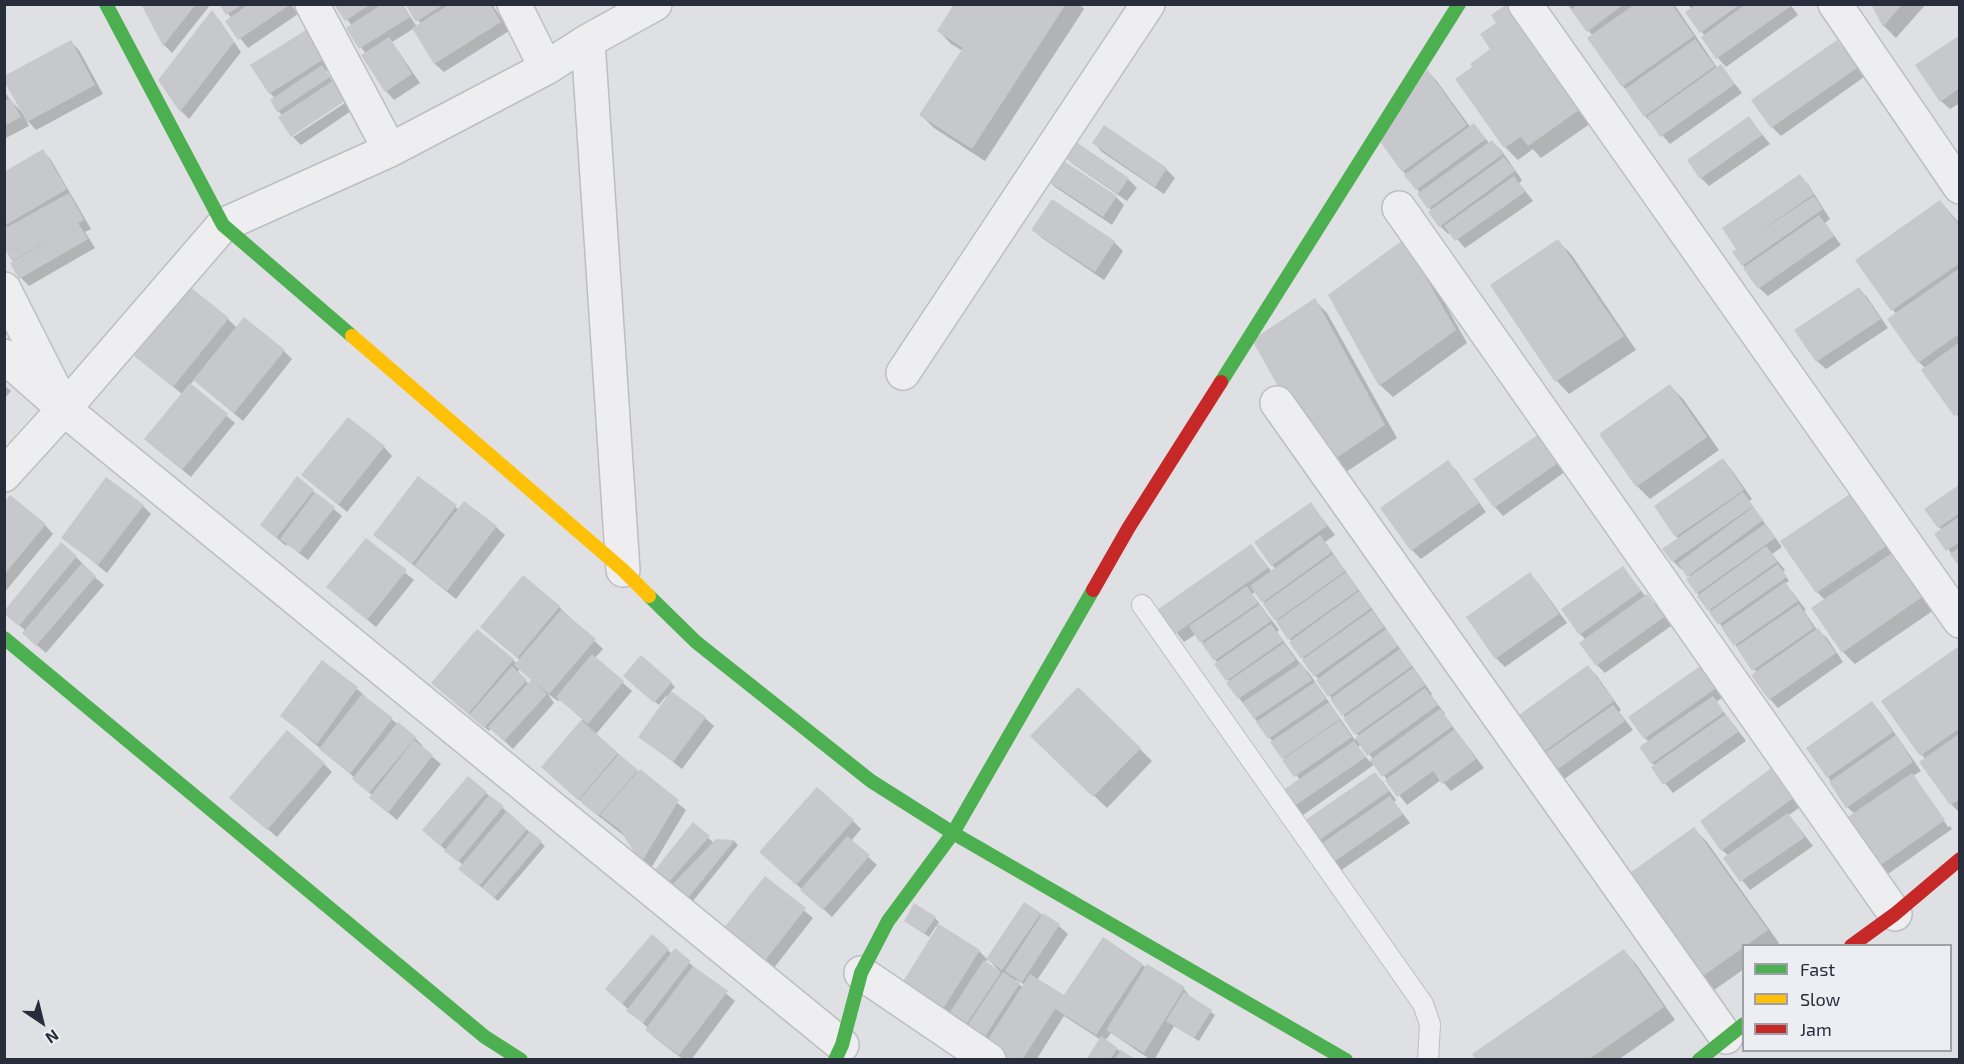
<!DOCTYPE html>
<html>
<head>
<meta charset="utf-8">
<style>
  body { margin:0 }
  #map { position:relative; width:1964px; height:1064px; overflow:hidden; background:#dfe0e3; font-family:"Exo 2",sans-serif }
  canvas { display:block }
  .frame { position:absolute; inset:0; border:6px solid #282d3b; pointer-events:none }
  .legend { position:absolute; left:1742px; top:944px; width:210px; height:108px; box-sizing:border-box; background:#eceef3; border:2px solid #9ea1a9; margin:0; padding:8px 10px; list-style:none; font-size:18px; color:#282d3b }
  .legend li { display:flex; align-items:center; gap:12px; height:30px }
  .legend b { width:30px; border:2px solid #9ea1a9 }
  .north { position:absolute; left:12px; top:992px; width:60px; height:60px; -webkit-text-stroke:4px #eceef3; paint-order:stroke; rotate:145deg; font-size:16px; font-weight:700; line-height:24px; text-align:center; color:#282d3b }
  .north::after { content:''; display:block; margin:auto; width:21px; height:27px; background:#282d3b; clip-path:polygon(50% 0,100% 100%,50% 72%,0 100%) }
</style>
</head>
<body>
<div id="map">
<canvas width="1964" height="1064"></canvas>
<div class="frame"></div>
<ul class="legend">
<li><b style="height:8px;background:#4caf50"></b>Fast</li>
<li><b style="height:8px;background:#ffc107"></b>Slow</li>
<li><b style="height:8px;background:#c62828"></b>Jam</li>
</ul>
<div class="north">N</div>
</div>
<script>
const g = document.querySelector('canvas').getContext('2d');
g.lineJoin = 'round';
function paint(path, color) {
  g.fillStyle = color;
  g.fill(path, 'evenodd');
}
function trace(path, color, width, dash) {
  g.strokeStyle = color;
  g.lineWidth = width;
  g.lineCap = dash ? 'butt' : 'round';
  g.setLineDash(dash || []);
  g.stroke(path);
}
const shadow = new Path2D(`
  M143 4H211L172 53 164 45Z
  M221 4H291L298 14 248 48 227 22 232 19Z
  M336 4H402L417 27 421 24 407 4H492L509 31 444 72 435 64 413 29 392 42 420 83 394 100 386 91 366 54 348 29 352 26Z
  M956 4H1079L1084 9 985 161 934 128 921 115 963 51 951 44 939 31Z
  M1567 4H1674L1718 69 1721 66 1742 93 1670 144 1645 116 1623 86 1593 36Z
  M1687 4H1790L1798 15 1726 67 1718 58 1703 37 1705 36 1687 13 1692 9Z
  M1873 4H1926L1896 38 1884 26Z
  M212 13 220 21 241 52 189 119 181 111Z
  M1498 23 1594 121 1541 158 1533 149 1518 160 1505 147 1457 79 1474 67 1492 50Z
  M306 32 314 41 331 68 326 71 333 82 283 116 278 111 275 98 270 93Z
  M1960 37V103L1950 109 1941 101Z
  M71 42 79 50 103 94 36 130 26 119 29 126 4 139V90L10 100 21 111Z
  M1837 42 1845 50 1864 77 1781 136 1772 127 1753 100Z
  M1427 71 1436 80 1471 128 1474 125 1490 144 1492 142 1501 150 1522 180 1519 183 1533 201 1465 248 1451 232 1448 234 1440 226 1432 211 1419 195 1421 194 1403 171Z
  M348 101 354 109 301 145 293 137Z
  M1749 118 1770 144 1709 186 1701 178Z
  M1105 127 1166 169 1175 178 1164 194 1102 152 1094 143Z
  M1074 142 1128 179 1137 188 1127 201 1073 164 1064 155Z
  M43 151 51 160 91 229 85 232 95 248 29 286 21 278 13 260 8 229 4 224Z
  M1799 176 1808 184 1830 219 1825 223 1841 245 1768 296 1759 288 1734 252Z
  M1047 179 1115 196 1124 205 1112 225 1055 187Z
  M1053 201 1114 242 1123 251 1104 280 1042 238 1033 230Z
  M1940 201 1960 224V419L1926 369 1919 362 1896 314 1857 260Z
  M1558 241 1571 254 1636 350 1569 394 1557 381 1492 286Z
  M1417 254 1467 343 1393 397 1380 385Z
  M1859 289 1867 297 1888 328 1826 369 1817 361Z
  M1314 300 1327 313 1397 438 1337 478Z
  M228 319 237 328 284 351 292 359 243 421 194 380 190 385 235 423 191 477 154 447 182 394 136 356Z
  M4 385 11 391 4 399Z
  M1670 386 1683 399 1719 450 1650 499 1637 486 1601 435Z
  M1541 433 1569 469 1503 516 1495 507Z
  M384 447 392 456 347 512 303 475Z
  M1723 460 1731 469 1752 499 1749 501 1782 547 1772 554 1785 570 1783 572 1789 581 1785 584 1793 593 1806 610 1804 611 1817 630 1827 638 1843 662 1778 708 1770 699 1757 673 1699 596 1691 578 1683 569 1682 570 1673 561 1665 549 1679 539 1676 536Z
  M1447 462 1456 470 1486 512 1421 559 1412 550 1382 508Z
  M297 478 342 516 308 560 287 544 286 546 262 525Z
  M419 478 459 510 496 527 505 535 456 599 375 535Z
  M1960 486V565L1937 534 1942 530 1939 527Z
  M1853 494 1934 610 1855 664 1843 652 1825 600 1817 592Z
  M1311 504 1335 535 1325 542 1432 694 1431 695 1445 714 1444 715 1484 768 1451 791 1441 780 1407 805 1375 764 1303 815 1294 806 1300 780 1273 742 1239 698 1218 663 1196 634 1184 642 1159 610 1251 545 1272 572 1276 569 1272 565ZM1256 591 1359 737 1355 740 1309 673 1301 665 1277 632 1279 630 1252 594ZM1361 744 1373 759 1370 762 1358 747Z
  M4 505 45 525 53 534 4 593Z
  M143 506 151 514 107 573 63 537Z
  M366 540 414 580 376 627 328 587Z
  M76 557 84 565 83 567 104 585 46 653 32 641 26 631 14 621Z
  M1623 568 1646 597 1655 604 1671 626 1605 673 1597 665 1586 640 1580 634Z
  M1529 574 1538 583 1567 623 1505 667 1496 658 1468 618Z
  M523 577 559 607 603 649 595 658 632 691 596 734 639 773 686 810 650 870 623 835 587 807 543 767 583 720 560 699 558 701 548 694 554 703 513 749 491 728 489 731 442 692 513 660 517 664 520 660 490 635ZM520 669 533 680 529 684 517 673Z
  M1958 648 1960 649V813L1951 804 1921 762 1925 759 1883 701Z
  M322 662 357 689 366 697 365 698 415 738 423 746 422 748 441 764 397 820 371 798 373 796 354 779 355 778 282 716Z
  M1703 666 1726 695 1716 702 1746 741 1673 793 1653 768 1655 766 1652 763 1649 742 1645 738Z
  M1588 667 1597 676 1621 710 1619 712 1633 730 1560 782 1543 752Z
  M629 680 671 683 675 687 670 692 705 718 714 726 682 769 640 736 668 698 666 696 659 705Z
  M1078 689 1152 761 1107 808 1045 749Z
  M1872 703 1880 712 1921 771 1913 776 1919 782H1916L1948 827 1950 826 1952 829 1885 876 1855 814 1847 807 1828 777Z
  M324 764 332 772 277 837 240 806Z
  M1774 768 1803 805 1789 815 1813 846 1750 890 1725 859 1729 856 1722 850Z
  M1375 774 1383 782 1396 800 1394 802 1410 823 1340 871 1319 840Z
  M486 793 545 846 498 901 469 877 463 865 432 838Z
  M853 821 861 829 851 841 877 865 832 917 770 860Z
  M693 825 714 843 716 840 734 841 738 845 693 901 678 889H656Z
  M1694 829 1707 842 1779 943 1776 946H1744V969L1707 995 1694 982Z
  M765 878 813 918 773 969 733 937Z
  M1040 914 1059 926 1068 934 1037 980 1065 997 1142 965 1184 989 1191 998 1215 1015 1199 1041 1174 1026 1154 1060H1151L1111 1033 1105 1041 1133 1060H1087L1101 1040 1064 1016 1036 1060H1005L1008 1056 997 1049 907 999 938 927 936 926 929 937 906 921 935 918 939 922 937 925 979 951 987 959ZM988 959 999 971 985 963ZM1017 980 1025 985 1023 988 1016 981Z
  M652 936 672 954 675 951 735 1001 691 1060H684L655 1038 647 1030 648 1028 615 997Z
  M1624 951 1636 964 1675 1020 1618 1060H1478Z`);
const building = new Path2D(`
  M141 4H196L163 46Z
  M219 4H243L226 15Z
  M249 4H291L238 40 225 21Z
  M334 4H371L345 21Z
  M382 4H401L410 17 359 49 346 28Z
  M405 4H444L416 22Z
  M450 4H490L501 22 434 64 412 28Z
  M954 4H1066L972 149 919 115 963 48 937 31Z
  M1507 4H1510L1582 108 1528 146 1521 137 1504 148 1455 79 1472 67 1470 64 1490 49 1480 34 1496 23 1491 15Z
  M1578 4H1624L1587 32 1571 10Z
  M1635 4H1672L1694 36 1622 87 1587 38Z
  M1746 4H1789L1791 6 1716 59 1701 37Z
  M1871 4H1902L1883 27Z
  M1696 5H1739L1700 33 1685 12Z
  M212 10 234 42 180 112 158 80Z
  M306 30 324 59 269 94 250 65Z
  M1960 35V88L1940 102 1915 65Z
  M389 37 412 74 385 92 361 55Z
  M1695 39 1715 66 1644 117 1625 89Z
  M71 40 95 85 27 122 4 81V76Z
  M1837 40 1857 68 1771 128 1751 100Z
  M1721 64 1735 84 1660 137 1647 117Z
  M322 65 330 77 277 112 270 100Z
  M1427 69 1467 125 1402 172 1379 140Z
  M334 80 346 100 291 137 278 117Z
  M10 98 21 117 4 126V102Z
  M1749 116 1762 135 1700 179 1687 160Z
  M1474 123 1486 139 1416 190 1404 175Z
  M1104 125 1167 168 1155 187 1092 143Z
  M1073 140 1129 178 1118 194 1062 156Z
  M1492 140 1503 154 1428 209 1417 194Z
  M43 149 67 189 4 226V172Z
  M1504 157 1515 171 1439 227 1428 212Z
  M1059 158 1117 196 1103 217 1045 179Z
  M1800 174 1814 194 1750 238 1814 196 1823 209 1742 266 1732 252 1736 249 1722 228Z
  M1514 176 1525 192 1455 241 1444 226Z
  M69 193 84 220 78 223 88 239 19 279 10 263 61 234 12 261 4 248V229Z
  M1052 199 1115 241 1095 272 1031 230Z
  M1940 200 1960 227V263L1891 311 1855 260Z
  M1819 215 1834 236 1758 289 1743 268Z
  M1404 239 1456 330 1379 386 1328 295Z
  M1558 239 1624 336 1555 382 1490 285Z
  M1960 268V333L1918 363 1887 319Z
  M189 286 229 318 173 387 134 356Z
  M1859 287 1881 319 1816 362 1794 330Z
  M1315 298 1385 425 1323 467 1252 340Z
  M244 317 285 350 234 413 193 380Z
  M1960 342V412L1954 416 1921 370Z
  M190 383 228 414 182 470 144 439Z
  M1670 384 1707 437 1636 487 1599 434Z
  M348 417 385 446 338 505 301 475Z
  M1542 432 1562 460 1494 508 1473 479Z
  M1723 458 1744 490 1675 537 1654 506Z
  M1448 460 1479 503 1411 551 1380 508Z
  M297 476 314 490 276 538 260 525Z
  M418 476 457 505 412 564 373 535Z
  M106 477 144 505 98 565 61 538Z
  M1960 484V513L1938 528 1924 509Z
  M315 492 335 507 299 553 280 539Z
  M1743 492 1753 506 1672 562 1662 549Z
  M1853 492 1888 545 1816 593 1780 541Z
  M10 495 46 524 4 575V503Z
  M464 501 497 526 447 591 414 566Z
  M1311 502 1327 526 1271 566 1254 542Z
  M1753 507 1763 520 1687 577 1678 563Z
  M1960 516V542L1946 551 1934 534Z
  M1765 524 1775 538 1696 594 1686 579Z
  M1320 535 1332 552 1262 603 1250 586Z
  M366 538 407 570 367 620 326 587Z
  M61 542 77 556 19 626 4 614V611Z
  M1251 544 1268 568 1175 634 1157 610Z
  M1766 546 1778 561 1708 611 1697 596Z
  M1960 547V568L1950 554Z
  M1892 553 1922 597 1842 653 1811 608Z
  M1333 554 1345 571 1275 621 1263 604Z
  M82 563 96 576 36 646 22 633Z
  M1778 564 1787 577 1718 625 1709 612Z
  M1623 566 1641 591 1579 635 1561 609Z
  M1346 572 1358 590 1288 640 1276 622Z
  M1530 572 1559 614 1495 659 1466 617Z
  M523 575 560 606 517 658 480 627Z
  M1785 582 1798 601 1734 646 1721 627Z
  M1247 586 1258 603 1200 643 1189 626Z
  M1359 591 1371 608 1301 659 1289 642Z
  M1647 594 1664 617 1596 666 1579 643Z
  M1260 604 1271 621 1214 661 1202 644Z
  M1799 604 1814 628 1752 671 1736 647Z
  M561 610 596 639 549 694 534 682 547 694 504 741 488 727 531 680 514 665Z
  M1372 610 1384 627 1314 677 1302 660Z
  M1271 624 1283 641 1226 681 1214 664Z
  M1818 628 1836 653 1769 700 1751 675Z
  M477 629 514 659 468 714 431 683Z
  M1386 629 1398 646 1328 697 1316 680Z
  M1284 643 1296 660 1238 699 1226 683Z
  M1959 646 1960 728 1920 756 1881 701Z
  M1400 649 1412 666 1342 716 1330 699Z
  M592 654 624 681 588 724 556 697Z
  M641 655 672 682 654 703 623 676Z
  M322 660 358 687 317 744 280 716Z
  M1301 663 1312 680 1254 719 1243 702Z
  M1703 664 1719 686 1644 739 1628 717Z
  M1588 665 1614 701 1542 753 1516 717Z
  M512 666 527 680 484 728 469 715Z
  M1413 668 1425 685 1355 735 1343 718Z
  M1315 682 1326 699 1268 739 1256 722Z
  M1078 687 1141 748 1093 797 1030 736Z
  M1425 688 1438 705 1367 756 1355 738Z
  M671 691 706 717 673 762 638 737Z
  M362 694 393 718 350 774 319 749Z
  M1713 696 1724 712 1651 764 1639 747Z
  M1872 701 1893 732 1827 778 1806 748Z
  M1329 702 1340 719 1282 759 1270 742Z
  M1613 705 1625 721 1551 774 1539 757Z
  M1440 709 1453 726 1382 777 1370 760Z
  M1726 714 1738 732 1663 785 1651 767Z
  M581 720 618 753 578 800 541 767Z
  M1340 720 1352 737 1294 777 1282 760Z
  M398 722 416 737 369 793 352 779Z
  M1455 729 1476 759 1442 784 1433 771 1397 797 1385 780Z
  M287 730 325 763 267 830 229 798Z
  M1960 733V799L1950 805 1919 762Z
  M1896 735 1913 762 1846 808 1829 782Z
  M414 740 433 755 388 813 369 798Z
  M1354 741 1366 757 1293 807 1282 791Z
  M619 754 638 770 598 816 579 800Z
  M1774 766 1796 796 1721 851 1700 821Z
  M640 769 679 800 641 863 620 830 600 815Z
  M1375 772 1389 791 1318 841 1304 821Z
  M1912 773 1945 820 1875 869 1842 821Z
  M468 776 487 792 440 846 422 830Z
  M817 787 854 820 796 885 759 852Z
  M489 795 504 806 458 862 444 851Z
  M1390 796 1403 814 1331 864 1318 846Z
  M507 811 527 829 479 886 458 869Z
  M1788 813 1805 837 1740 882 1723 858Z
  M693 822 710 836 667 884 646 881Z
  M1694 827 1768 930 1693 983 1620 880Z
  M530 831 542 841 494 898 482 888Z
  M847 836 870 855 823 910 800 890Z
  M716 839 735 840 688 898 672 885Z
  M765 876 806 908 764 962 723 929Z
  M1024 902 1041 913 1002 970 986 959Z
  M914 903 936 917 924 934 904 921Z
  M1043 913 1060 924 1022 982 1005 971Z
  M939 924 980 950 938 1017 897 991Z
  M652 934 669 949 622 1004 605 989Z
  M1103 937 1143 964 1096 1035 1055 1009 1022 1060H1003L1007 1054 987 1041 1030 974 1064 995Z
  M675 948 691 961 643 1023 626 1011Z
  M1624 949 1664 1007 1588 1060H1476L1472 1054Z
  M984 960 1001 972 963 1029 946 1018Z
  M1147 964 1185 987 1144 1053 1106 1030Z
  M693 966 728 991 679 1055 645 1030Z
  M1003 972 1020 983 982 1041 965 1029Z
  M1184 992 1212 1010 1194 1038 1166 1021Z
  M1101 1036 1118 1048 1110 1060H1086Z
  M1121 1050 1136 1060H1114Z`);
const lane = new Path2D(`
  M1142 605 1423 1004 1430 1024 1428 1060`);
const street = new Path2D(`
  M312 4 390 150
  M514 4 546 68
  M1525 4 1960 621
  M1835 4 1960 187
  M588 41 623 570
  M1399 208 1895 914
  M4 289 57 394
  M4 356 64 409 842 1045
  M903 373 1148 4
  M1277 403 1726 1037
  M4 475 64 409 223 225 390 150 546 68 588 41 655 4
  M861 973 989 1060`);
const fast = new Path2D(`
  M106 4 223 225 352 336
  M1221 382 1459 4
  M649 596 696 642 871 781 953 833 1346 1060
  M4 638 485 1037 521 1060
  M835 1060 842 1045 861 973 888 921 953 833 1093 590
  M1699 1060 1744 1024`);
const slow = new Path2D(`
  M352 336 623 570 649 596`);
const jam = new Path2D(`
  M1093 590 1129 527 1221 382
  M1851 946 1895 914 1960 859`);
paint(shadow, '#0003');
paint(building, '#c7c8cc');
trace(lane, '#bdbec1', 22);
trace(street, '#bdbec1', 36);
trace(lane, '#eeeef0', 20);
trace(street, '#eeeef0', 33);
trace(fast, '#4caf50', 14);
trace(slow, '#ffc107', 14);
trace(jam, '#c62828', 14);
</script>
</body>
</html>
